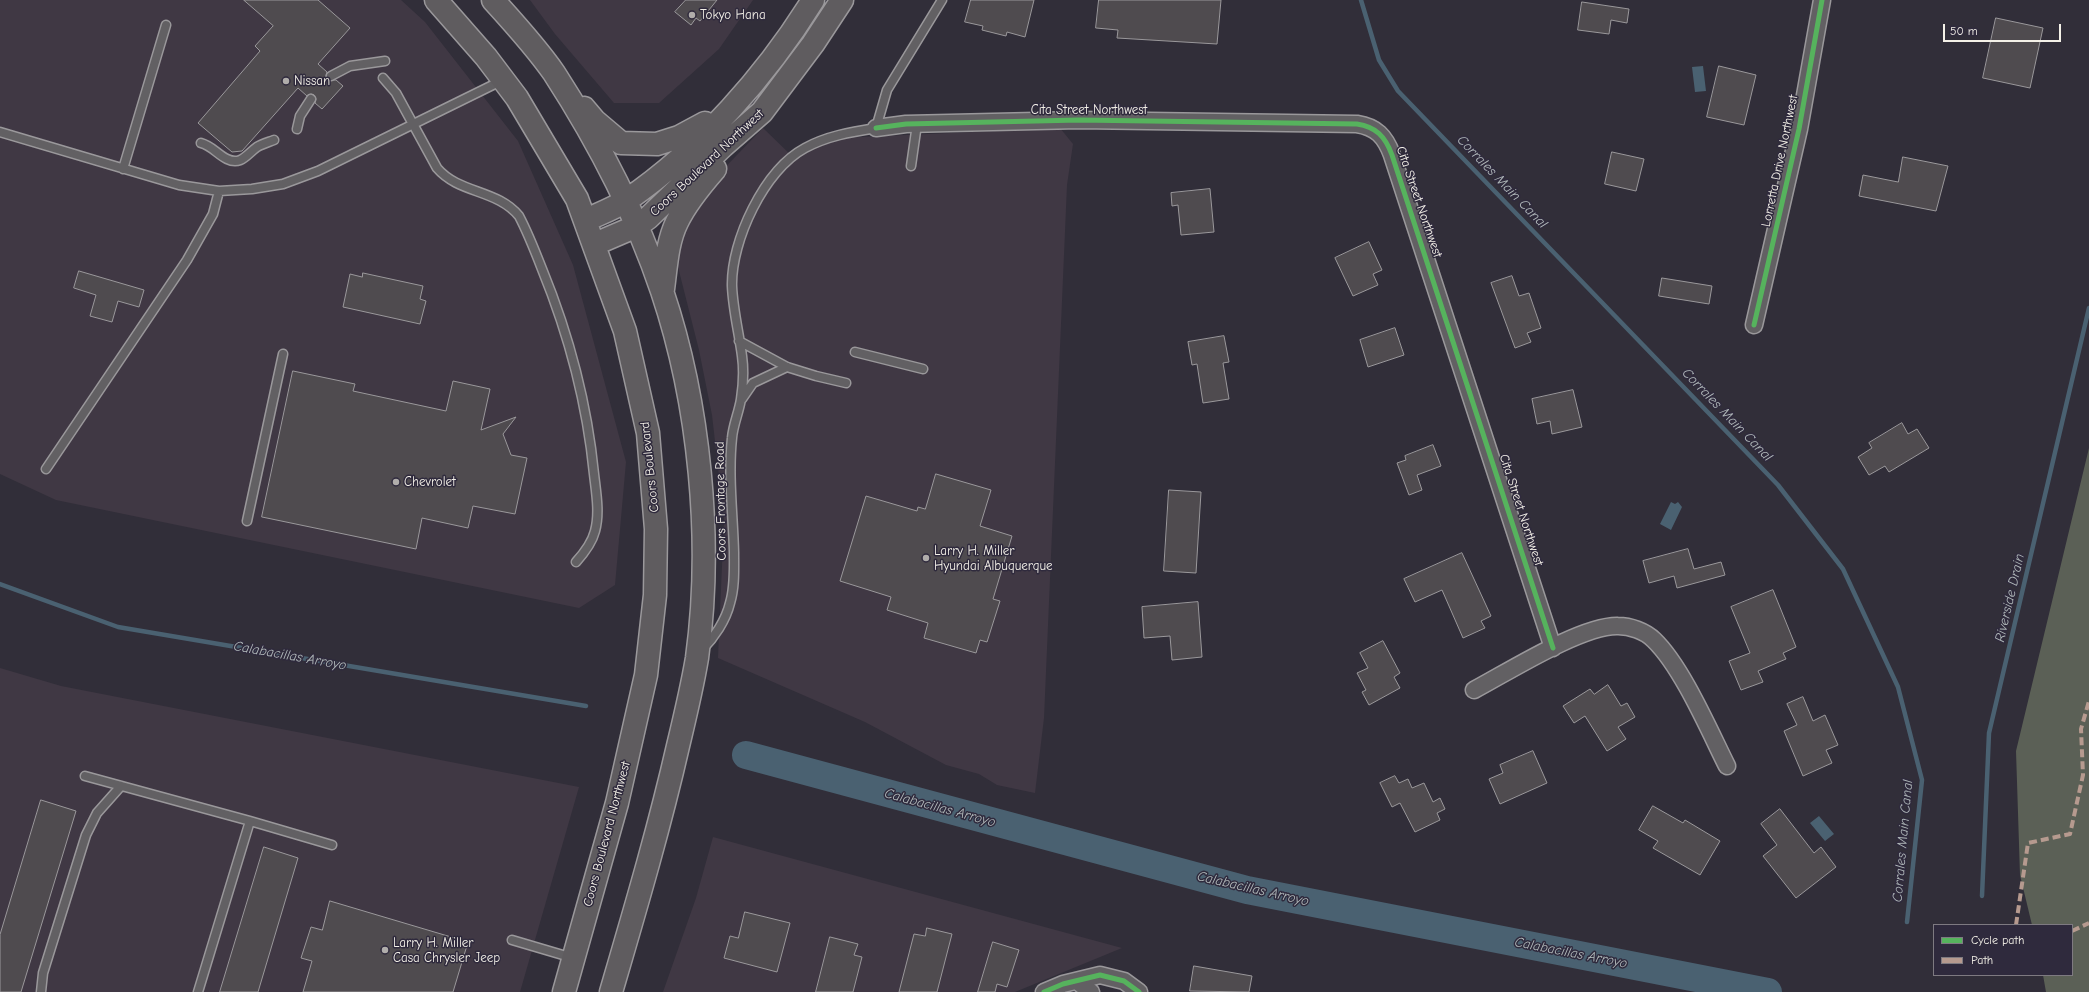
<!DOCTYPE html>
<html>
<head>
<meta charset="utf-8">
<style>
  body { margin:0 }
  #map { position:relative; width:2089px; height:992px; overflow:hidden; background:#312e39; font-family:"Comic Neue",sans-serif }
  canvas { display:block }
  .legend { position:absolute; left:1933px; top:924px; width:140px; height:52px; box-sizing:border-box; background:#2f2a3d; border:1px solid #7e7a81; margin:0; padding:5px 7px; list-style:none; font-size:12px; color:#f4f1e8 }
  .legend li { display:flex; align-items:center; gap:8px; height:20px }
  .legend b { width:20px; border:1px solid #7e7a81 }
  .scale { position:absolute; left:1943px; top:24px; width:118px; height:18px; box-sizing:border-box; border:2px solid #f4f1e8; border-top:0; padding-left:5px; font-size:12px; line-height:14px; white-space:nowrap; color:#f4f1e8; -webkit-text-stroke:3px #2f2a3d; paint-order:stroke }
</style>
</head>
<body>
<div id="map">
<canvas width="2089" height="992"></canvas>
<ul class="legend">
<li><b style="height:5px;background:#56b35d"></b>Cycle path</li>
<li><b style="height:5px;background:#b69a8f"></b>Path</li>
</ul>
<div class="scale">50 m</div>
</div>
<script>
const g = document.querySelector('canvas').getContext('2d');
g.lineJoin = 'round';
function paint(path, color) {
  g.fillStyle = color;
  g.fill(path, 'evenodd');
}
function trace(path, color, width, dash) {
  g.strokeStyle = color;
  g.lineWidth = width;
  g.lineCap = dash ? 'butt' : 'round';
  g.setLineDash(dash || []);
  g.stroke(path);
}
function drawText(font, color, halo, rows, align = 'center') {
  g.font = font + ' "Comic Neue",sans-serif';
  g.lineWidth = 3;
  g.setLineDash([]);
  g.textBaseline = 'middle';
  g.strokeStyle = halo;
  g.fillStyle = color;
  for (const [text, x, y, turn = 0] of rows) {
    g.save();
    g.translate(x, y);
    g.rotate((+turn || 0) * Math.PI / 180);
    g.textAlign = isNaN(turn) ? turn : align;
    if (halo) g.strokeText(text, 0, 0);
    g.fillText(text, 0, 0);
    g.restore();
  }
}
const built = new Path2D(`
  M0 0H401L425 22 518 141 573 265 626 462 615 585 579 608 56 500 0 474Z
  M530 0H753L719 49 659 103H614L555 34Z
  M763 128 795 159 804 152 840 138 1060 128 1073 144 1067 185 1044 718 1035 793 997 785 979 774 946 765 865 722 718 658 724 520 712 415 699 350 677 263V243L710 183Z
  M0 668 61 686 579 787 520 992H0Z
  M713 837 1122 948 1015 992H663L696 898Z`);
const green = new Path2D(`
  M2089 448V992H2046L2043 975H2072V925H2032L2020 875 2016 751Z`);
const water = new Path2D(`
  M1703 66 1706 91 1695 92 1692 67Z
  M1671 502 1675 504 1678 502 1682 507 1671 530 1660 524Z
  M1819 816 1834 834 1825 841 1810 823Z`);
const stream = new Path2D(`
  M1361 0 1379 60 1398 91 1778 485 1843 569 1898 687 1922 780 1907 922
  M0 584 118 627 586 706
  M1982 896 1989 733 2089 308`);
const river = new Path2D(`
  M746 755 1247 890 1768 992`);
const building = new Path2D(`
  M244 0H318L350 28 318 64 327 72 326 76 328 80H336L343 86 322 109 315 103 316 99 314 95 311 94 307 96 298 88 242 151 232 152 198 123 260 51 255 46 273 26Z
  M686 0H717L700 21 696 18 691 25 675 12Z
  M971 0H1034L1025 37 1007 32 1006 36 982 30 983 26 965 22Z
  M1099 0H1221L1217 44 1117 38 1118 30 1096 28Z
  M1582 2 1629 9 1627 23 1611 20 1609 34 1578 30Z
  M1996 18 2043 28 2030 88 1983 78Z
  M1719 66 1756 75 1744 125 1707 117Z
  M1612 152 1644 159 1636 191 1605 184Z
  M1903 157 1948 166 1936 211 1859 196 1863 175 1898 182Z
  M1210 189 1214 232 1181 235 1178 205 1172 206 1171 193Z
  M1369 242 1382 270 1373 274 1378 285 1353 296 1335 258Z
  M79 271 144 290 139 307 118 301 112 322 90 316 96 295 74 288Z
  M363 273 423 286 420 299 426 301 420 324 343 307 350 274 362 277Z
  M1512 276 1519 296 1529 293 1541 328 1527 333 1531 342 1515 348 1491 283Z
  M1662 278 1712 286 1709 304 1659 296Z
  M1395 328 1404 355 1368 367 1360 340Z
  M1224 336 1229 362 1223 363 1229 399 1203 403 1197 364 1192 365 1188 342Z
  M293 371 355 384 353 391 446 411 453 381 490 389 481 430 516 417 503 434 511 455 527 458 515 514 473 506 468 528 422 518 416 549 262 517Z
  M1573 390 1582 427 1552 434 1550 421 1537 424 1532 399Z
  M1902 423 1908 434 1917 429 1929 448 1889 472 1885 466 1869 475 1858 457 1872 448 1869 443Z
  M1433 445 1441 466 1417 475 1422 490 1409 495 1397 463 1406 460 1405 456Z
  M936 474 991 490 980 526 1012 536 993 599 1000 601 987 642 980 640 976 653 924 638 928 623 887 610 891 597 840 581 866 496 917 511 918 507 925 509Z
  M1169 490 1201 492 1196 573 1164 571Z
  M1688 549 1694 569 1721 562 1725 575 1677 588 1674 576 1649 583 1643 561Z
  M1462 553 1491 616 1481 621 1485 628 1463 638 1442 590 1415 602 1404 579Z
  M1773 590 1796 647 1783 653 1786 659 1758 671 1763 682 1741 690 1729 661 1750 653 1731 607Z
  M1198 602 1202 657 1172 660 1170 636 1144 638 1142 607Z
  M1383 641 1400 673 1394 677 1400 688 1369 705 1362 692 1366 690 1357 673 1368 668 1360 653Z
  M1608 685 1621 706 1627 703 1635 717 1618 727 1626 739 1607 751 1585 716 1574 723 1563 706 1590 689 1594 694Z
  M1803 697 1813 721 1825 715 1838 745 1826 750 1832 763 1803 776 1784 731 1797 725 1787 704Z
  M1533 751 1547 783 1500 804 1489 779 1503 773 1500 765Z
  M1395 776 1399 783 1408 779 1412 788 1424 783 1433 802 1440 798 1445 809 1437 813 1440 820 1415 832 1400 803 1392 807 1380 783Z
  M41 800 76 811 21 992H0V935Z
  M1653 806 1683 823 1685 820 1720 841 1700 875 1653 848 1658 841 1639 830Z
  M1780 809 1814 853 1821 847 1836 867 1796 898 1763 856 1777 845 1761 824Z
  M264 847 298 858 258 992H220Z
  M330 901 468 942 453 992H303L312 961 301 958 311 927 322 930Z
  M745 912 790 923 777 972 724 958 730 936 738 938Z
  M927 928 952 934 937 992H899L914 934 925 936Z
  M830 937 858 944 854 955 862 957 853 992H816Z
  M993 942 1019 950 1007 987 997 984 995 992H978Z
  M1194 966 1252 976 1249 992 1190 991Z`);
const service = new Path2D(`
  M331 76 350 66 385 61
  M383 78 396 93 437 168C459 194 497 189 519 216 528 233 535 251 542 269 569 335 587 403 594 474 596 492 600 513 595 531 592 543 585 552 576 562
  M297 129 300 116 311 99
  M0 132 179 185 219 191 252 189 283 184 318 171 503 80
  M201 143C212 146 217 154 227 159 241 166 247 154 257 147 262 144 269 142 274 140
  M911 166 917 124
  M123 169 166 25
  M739 341 787 367 816 376 846 383
  M855 352 923 369
  M742 399 753 383 787 367
  M46 469 187 260 213 214 219 191
  M247 521 283 354
  M702 650C714 638 726 620 730 603 735 587 734 568 734 552 733 514 728 476 732 438 733 425 739 412 741 399 743 386 744 370 742 356 739 333 733 310 732 286 731 241 764 170 805 148 827 136 851 132 876 128L887 90 942 0
  M85 776 250 821 332 845
  M512 940 573 958
  M41 992 43 973 86 835 97 813 121 786
  M198 992 250 821`);
const minor = new Path2D(`
  M876 128 906 124 1079 120 1357 124C1376 127 1385 136 1392 155L1553 648
  M1754 325 1799 129 1822 0
  M1474 690C1508 672 1582 625 1618 626 1630 626 1645 631 1654 640 1682 667 1709 730 1727 766
  M1078 982 1091 992
  M1044 992 1063 984 1100 975 1124 981 1139 992`);
const primary = new Path2D(`
  M436 0 486 57 517 98 577 199 625 331 648 433 656 529 655 595 646 675 617 803 564 992
  M493 0C514 23 536 47 554 73 598 141 636 214 662 291 700 404 713 541 697 658 692 688 685 717 678 746 659 829 635 910 611 992
  M584 108 595 121 621 143 657 144 679 137 705 123
  M586 220C599 214 615 208 627 200 701 149 766 76 813 0
  M595 244 637 226 648 218 723 146 762 112 813 44 842 0
  M663 289C666 267 667 242 677 222 686 203 701 185 715 169`);
const quiet = new Path2D(`
  M2016 925 2028 843 2070 834 2083 775 2081 729 2089 701
  M2072 931 2089 923`);
const cycleway = new Path2D(`
  M876 128 906 124 1079 120 1357 124C1376 127 1385 136 1392 155L1553 648
  M1754 325 1799 129 1822 0
  M1044 992 1063 984 1100 975 1124 981 1139 992`);
const markers = [
  [692,15,4,"#b0adab"],
  [286,81,4,"#b0adab"],
  [396,482,4,"#b0adab"],
  [926,558,4,"#b0adab"],
  [385,950,4,"#b0adab"]
];
const poiNames = [
  ["Tokyo Hana",700,15],
  ["Nissan",294,81],
  ["Chevrolet",404,482],
  ["Larry H. Miller",934,551],
  ["Hyundai Albuquerque",934,566],
  ["Larry H. Miller",393,943],
  ["Casa Chrysler Jeep",393,958]
];
const streetNames = [
  ["Cita Street Northwest",1089,110],
  ["Lorretta Drive Northwest",1780,161,-78],
  ["Coors Boulevard Northwest",707,163,-43],
  ["Cita Street Northwest",1419,202,71],
  ["Coors Boulevard",650,467,-96],
  ["Coors Frontage Road",721,501,-91],
  ["Cita Street Northwest",1521,510,72],
  ["Coors Boulevard Northwest",607,834,-75]
];
const waterNames = [
  ["Corrales Main Canal",1502,182,46],
  ["Corrales Main Canal",1727,415,46],
  ["Riverside Drain",2010,598,-77],
  ["Calabacillas Arroyo",290,656,10],
  ["Calabacillas Arroyo",940,808,15],
  ["Corrales Main Canal",1903,841,-85],
  ["Calabacillas Arroyo",1253,889,13],
  ["Calabacillas Arroyo",1571,953,11]
];
paint(built, '#403844');
paint(green, '#5b6056');
paint(water, '#4a6171');
trace(stream, '#4a6171', 4.5);
trace(river, '#4a6171', 28);
paint(building, '#4f4b4f');
trace(building, '#9a989b', 1);
trace(service, '#9a989b', 11);
trace(minor, '#9a989b', 19);
trace(primary, '#9a989b', 25);
trace(service, '#626063', 8);
trace(minor, '#626063', 16);
trace(primary, '#5f5c5f', 22);
trace(quiet, '#b69a8f', 4, [8, 4]);
trace(cycleway, '#56b35d', 5);
for (const [x, y, r, color] of markers) {
  const dot = new Path2D();
  dot.arc(x, y, r, 0, 2 * Math.PI);
  g.fillStyle = color;
  g.fill(dot);
  trace(dot, '#2f2a3d', 1.5);
}
drawText('13px', '#f4f1e8', '#2f2a3d', poiNames, 'left');
drawText('13px', '#f4f1e8', '#2f2a3d', streetNames);
drawText('italic 14px', '#b1b9ba', '#2f2a3d', waterNames);
</script>
</body>
</html>
